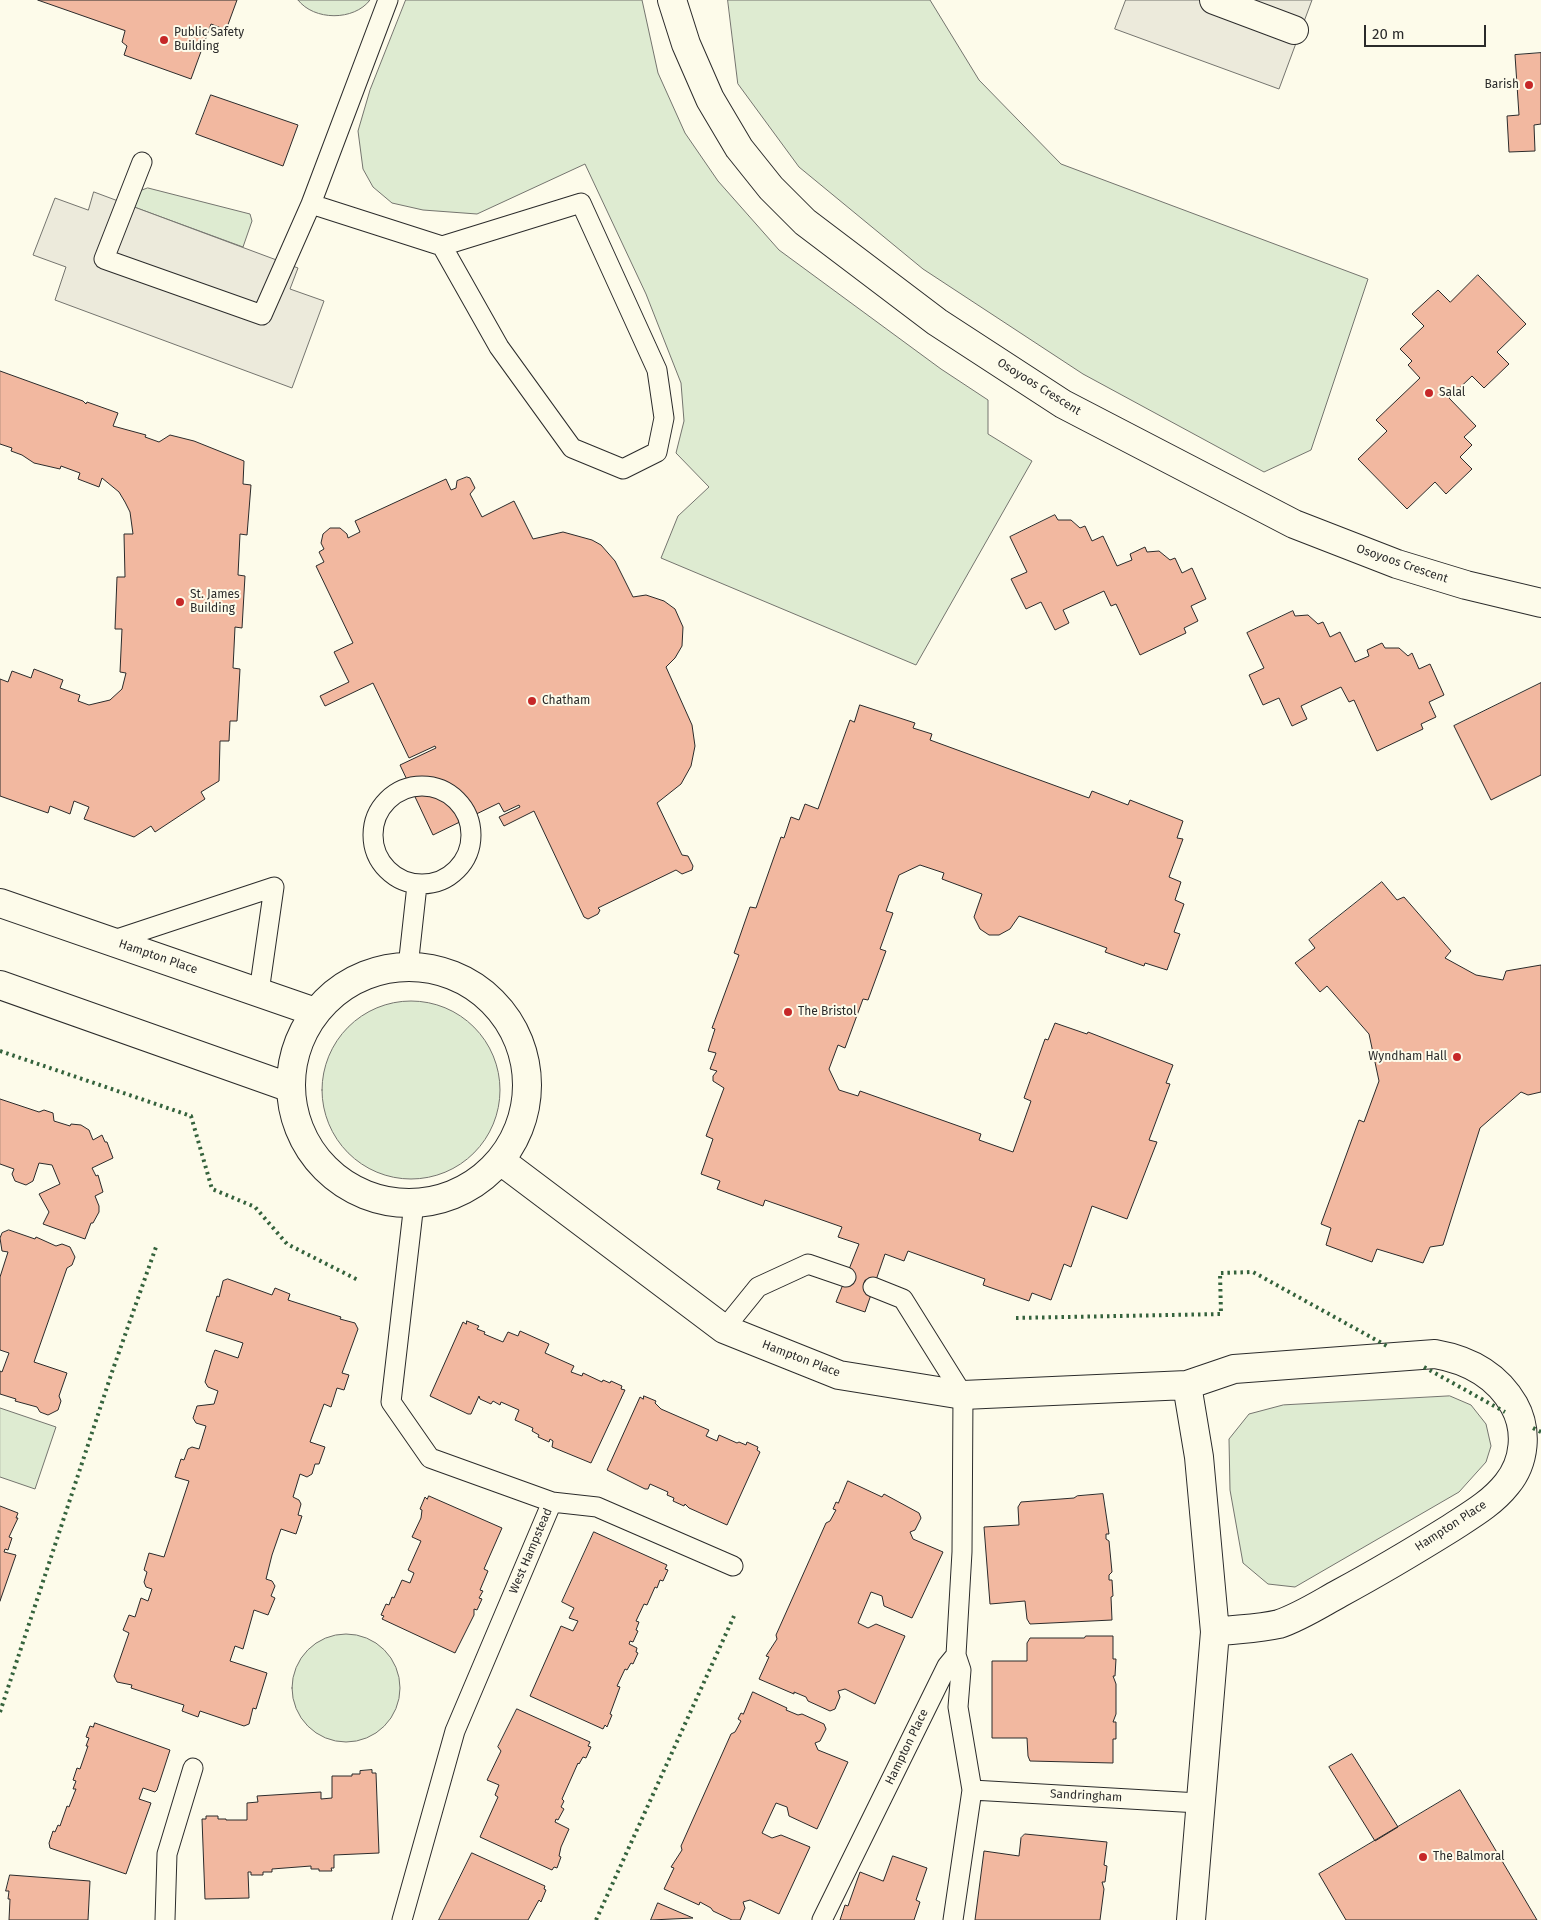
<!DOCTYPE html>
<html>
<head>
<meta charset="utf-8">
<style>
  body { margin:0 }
  #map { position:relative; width:1541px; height:1920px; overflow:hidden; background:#fdfbea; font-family:"Fira Sans",sans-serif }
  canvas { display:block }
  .scale { position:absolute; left:1364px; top:25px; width:122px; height:22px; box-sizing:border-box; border:2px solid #2b2b2b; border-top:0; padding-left:6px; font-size:15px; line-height:18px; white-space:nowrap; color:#2b2b2b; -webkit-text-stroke:4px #fdfbea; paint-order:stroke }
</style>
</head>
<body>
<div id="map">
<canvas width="1541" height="1920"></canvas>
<div class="scale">20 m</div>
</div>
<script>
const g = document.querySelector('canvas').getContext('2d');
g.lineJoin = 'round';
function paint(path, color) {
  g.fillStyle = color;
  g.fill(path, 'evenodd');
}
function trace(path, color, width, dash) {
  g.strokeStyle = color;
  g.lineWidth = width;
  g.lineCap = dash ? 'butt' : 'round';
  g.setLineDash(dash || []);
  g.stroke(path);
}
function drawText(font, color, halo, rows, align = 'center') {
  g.font = font + ' "Fira Sans",sans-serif';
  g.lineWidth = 4;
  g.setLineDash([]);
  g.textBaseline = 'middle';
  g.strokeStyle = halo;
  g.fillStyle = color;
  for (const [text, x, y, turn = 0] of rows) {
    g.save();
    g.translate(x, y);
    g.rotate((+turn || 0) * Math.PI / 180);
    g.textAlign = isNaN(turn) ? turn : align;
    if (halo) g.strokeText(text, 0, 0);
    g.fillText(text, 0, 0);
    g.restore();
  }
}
const green = new Path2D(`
  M298 0H370C354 21 314 21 298 0Z
  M406 0H642L658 73 685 133 718 181 779 250 941 369 988 400V434L1032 461 916 665 661 558 678 516 709 487 676 453 684 421 681 383 646 294 585 164 477 214 423 210 392 203 373 187 363 169 358 131 370 90Z
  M728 0H930L979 80 1061 164 1368 279 1311 450 1264 472 1083 374 923 269 799 167 738 84Z
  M148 188 250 214 252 221 243 247 134 207 140 191Z
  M322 1090a89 89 0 1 1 178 0a89 89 0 1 1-178 0Z
  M1450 1396 1471 1405 1486 1424 1491 1446 1486 1462 1459 1492 1295 1587 1268 1584 1243 1563 1230 1490 1229 1439 1249 1414 1283 1405Z
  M0 1408 56 1427 35 1489 0 1477Z
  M292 1688a54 54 0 1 1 108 0a54 54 0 1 1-108 0Z`);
const parking = new Path2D(`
  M1126 0H1312L1279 89 1115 29Z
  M94 192 298 268 290 289 324 301 292 388 55 300 66 267 33 255 55 198 88 210Z`);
const building = new Path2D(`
  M38 0H237L226 30 211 24 191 79 124 55 127 46 122 42 125 31Z
  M1541 53V124L1534 125 1535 151 1509 152 1507 116 1519 115 1515 55Z
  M211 95 298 125 283 166 196 134Z
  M1478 275 1526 324 1497 352 1509 364 1484 388 1472 376 1449 398 1476 426 1464 437 1472 445 1460 457 1472 469 1446 494 1435 482 1407 509 1358 459 1387 431 1376 420 1420 378 1408 365 1412 361 1400 349 1424 326 1412 314 1438 290 1450 302Z
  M0 371 83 401 86 404 87 402 118 413 113 426 146 435 145 437 159 442 170 435 194 441 244 461 243 484 251 485 247 535 240 534 238 575 245 576 242 628 235 627 234 648 233 668 240 669 237 721H230L229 741H220L219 781 201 792 205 799 155 832 151 826 134 837 84 819 89 807 74 801 70 814 50 806 48 813 0 796V679L8 682 12 671 31 678 34 669 63 680 60 688 80 695 78 701 89 705 110 700 122 689 126 673 120 672 122 629H115L117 577H125L124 534H133L130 512 125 502 119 492 102 478 99 487 78 479 80 473 61 466 60 469 34 463 22 455 11 451 12 448 0 444Z
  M467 477 470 478 475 488 470 494 482 517 514 501 533 539 563 532 592 540 601 545 615 561 633 597 646 595 664 601 675 609 683 627 682 646 675 658 666 667 692 725 695 746 691 766 681 784 657 803 682 855 688 856 693 866 692 870 682 874 676 870 598 908 600 910 598 914 588 919 584 917 534 811 504 826 499 817 520 807 519 805 504 812 499 803 433 835 400 765 436 748 435 746 409 758 373 683 325 706 320 696 349 682 334 652 353 643 316 566 324 562 319 552 324 549 321 543 323 534 330 528H340L347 534 348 538 360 532 355 521 446 479 451 490 456 488 457 481Z
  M1055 515 1058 520H1071L1080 528 1085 526 1092 541 1103 536 1117 566 1132 560 1130 554 1145 547 1147 552 1159 551 1170 560 1175 558 1182 573 1192 568 1206 599 1191 606 1198 621 1184 628 1186 633 1140 655 1116 604 1111 606 1104 591 1063 610 1069 623 1055 630 1041 602 1026 609 1011 579 1027 572 1010 537Z
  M1293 611 1295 616 1308 615 1318 624 1323 622 1330 637 1340 632 1355 662 1369 656 1367 650 1382 643 1385 648H1399L1408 656 1412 653 1419 669 1430 664 1444 695 1429 702 1436 717 1421 724 1423 729 1377 751 1354 700 1349 702 1341 687 1301 706 1307 719 1292 726 1279 698 1263 705 1249 675 1264 668 1247 633Z
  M1541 683V775L1491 800 1454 726Z
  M860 705 915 723 913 728 932 734 930 740 1089 798 1092 791 1128 805 1130 800 1183 821 1177 838 1183 839 1169 877 1181 882 1175 900 1184 904 1174 932 1180 934 1167 970 1145 963 1144 966 1105 952 1107 948 1019 916 1010 929 999 935H989L980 929 974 917 982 894 942 879 944 873 920 865 899 875 886 911 893 913 880 949 886 951 868 1000 863 999 845 1048 838 1045 829 1069 839 1090 858 1096 860 1091 981 1134 979 1140 1013 1152 1031 1101 1024 1098 1045 1039 1048 1040 1055 1023 1087 1034 1088 1032 1173 1065 1166 1083 1170 1084 1149 1140 1157 1142 1127 1219 1092 1206 1071 1267 1064 1264 1051 1300 1032 1293 1029 1301 983 1285 985 1279 908 1251 904 1261 885 1254 865 1312 836 1302 859 1244 838 1237 842 1227 765 1200 763 1206 717 1189 720 1181 701 1174 713 1139 706 1136 724 1088 713 1081V1076L717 1071 710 1069 716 1053 708 1051 715 1029 712 1028 739 955 734 953 750 907 756 908 781 837 784 838 791 817 799 820 805 804 818 809 850 720 854 722Z
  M1382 882 1397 900 1404 897 1451 951 1445 958 1476 975 1503 980 1506 971 1541 965V1092L1528 1095 1521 1092 1480 1128 1443 1245 1430 1247 1423 1263 1377 1249 1372 1262 1326 1245 1331 1228 1321 1224 1359 1120 1364 1122 1379 1081 1369 1034 1327 986 1320 992 1295 963 1315 948 1309 940Z
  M0 1099 39 1112 44 1110 53 1113 54 1121 70 1126 71 1124 81 1125 89 1130 93 1140 102 1135 105 1142H107L113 1158 92 1168 96 1176 98 1175 103 1192 95 1196 99 1206V1212L93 1223H91L85 1239 43 1224 49 1212 39 1194 60 1184 52 1165 39 1163 33 1181 26 1185 15 1181 12 1174 14 1169 0 1164Z
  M9 1230 35 1239 36 1237 56 1246 62 1244 70 1247 75 1257 72 1265 67 1268 34 1362 67 1373 59 1396 61 1401 58 1410 48 1415 40 1412 37 1407 15 1401 16 1399 0 1394V1371L2 1372 9 1353 0 1350V1277L8 1252 2 1251 0 1238 2 1233Z
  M228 1279 272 1295 275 1288 290 1294 288 1300 341 1317 340 1319 355 1323 358 1329 342 1373 349 1375 344 1390 337 1388 331 1407 324 1404 310 1442 325 1447 319 1464H315L312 1474 307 1477 300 1474 293 1497 299 1500 301 1504 298 1515 302 1516 296 1534 281 1529 272 1555 266 1579 272 1581 275 1586 271 1596 275 1598 268 1615 254 1610 243 1649 235 1646 230 1661 267 1673 256 1709 253 1708 249 1724 244 1726 200 1711 198 1717 182 1711 184 1705 131 1688 132 1685 117 1682 114 1676 129 1633 123 1630 129 1615 135 1617 141 1598 148 1601 152 1589 146 1587 144 1582 147 1572 144 1570 149 1553 164 1557 189 1481 175 1477 181 1459 184 1460 188 1449 192 1447 199 1449 206 1426 196 1423 193 1418 197 1406 214 1404 218 1391 208 1387 205 1382 213 1355 215 1350 238 1358 243 1343 206 1331 217 1296 219 1297 223 1281Z
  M467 1321 479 1326 477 1329 485 1332 484 1334 503 1342 508 1332 518 1336 520 1331 549 1344 545 1353 574 1366 571 1372 582 1376 583 1373 602 1382 603 1380 610 1383 611 1381 622 1386 621 1389 625 1390 591 1463 552 1447 553 1441 550 1439 549 1442 538 1437 539 1435 532 1431 533 1428 515 1420 519 1410 501 1402 500 1405 493 1401 491 1404 480 1399 479 1396 471 1414H468L430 1396 463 1322 466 1324Z
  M644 1396 656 1401 655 1403 661 1409 709 1430 706 1436 717 1441 719 1435 737 1443 739 1442 746 1445 747 1442 758 1447 757 1450 760 1452 727 1525 689 1508 685 1504 684 1506 673 1501 674 1498 667 1495 668 1492 650 1484 648 1489H645L607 1470 640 1397 643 1399Z
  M848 1481 882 1497 884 1494 919 1513 921 1518 915 1530 910 1532 913 1539 943 1552 912 1618 884 1606 882 1596 871 1592 858 1623 868 1628 876 1624 905 1636 875 1704 845 1689 838 1691 840 1697 835 1709 830 1711 808 1701 806 1697 794 1692V1694L759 1679 769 1657 766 1656 777 1639 776 1635 826 1523 830 1521 836 1510 833 1509 836 1502 838 1503Z
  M1103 1494 1109 1534H1106V1539L1109 1541 1112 1572 1109 1575V1580H1112L1113 1596 1111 1597 1112 1620 1030 1624 1027 1619 1025 1601 990 1604 984 1527 1019 1525 1018 1507 1021 1502 1074 1498 1077 1496Z
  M429 1496 502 1528 484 1569 488 1571 480 1590 483 1591 479 1598 482 1599 477 1610 474 1609V1615L455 1653 382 1619 384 1616 381 1615 386 1604 389 1605 392 1597 394 1598 402 1580 410 1583 414 1573 408 1570 421 1541 412 1537 421 1518 422 1510 420 1509 425 1497 427 1499Z
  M0 1506 18 1513 16 1518H18L9 1537 12 1538 8 1550 5 1549 4 1552 16 1555 0 1601Z
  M594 1532 667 1565 665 1569 668 1570 663 1581 660 1580 657 1588 655 1587 647 1605 644 1604 636 1621 639 1622 636 1630 638 1631 633 1642 630 1641 629 1644 637 1648 636 1652 638 1653 633 1664 631 1663 627 1670 625 1669 617 1686 620 1687 610 1714 612 1715 607 1727 605 1725 603 1729 530 1696 561 1626 573 1631 578 1621 569 1618 574 1608 562 1602Z
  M1086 1636H1113V1659H1116L1115 1676H1113L1116 1684V1714L1113 1722H1116V1739H1113V1763L1030 1761 1028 1756 1027 1738H992V1661H1027V1643L1030 1638H1084Z
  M753 1692 787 1708 786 1710 798 1715 802 1714 824 1724 826 1729 820 1741 815 1743 818 1750 848 1762 817 1829 789 1816 787 1807 776 1803 762 1833 772 1838 781 1835 810 1847 779 1914 750 1900 743 1902 745 1908 740 1920H732L713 1911 711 1908 700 1902 699 1905 664 1889 674 1868 671 1867 682 1850 681 1846 731 1734 735 1732 741 1721 738 1719 741 1713 743 1714Z
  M517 1709 590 1742 588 1746 591 1747 586 1758 583 1757 579 1764 578 1763 562 1799 564 1801 561 1807 564 1809 558 1820 556 1819 555 1822 569 1829 561 1847 559 1856 561 1857 557 1868 554 1867 552 1870 480 1837 498 1797 495 1795 499 1785 487 1780 501 1751 498 1747Z
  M95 1723 170 1750 157 1790 155 1792 143 1788 139 1799 151 1803 126 1874 50 1848 49 1843 53 1831 55 1832 58 1825 60 1826 67 1806 69 1807 76 1789H73L76 1781 73 1780 77 1768 80 1769 88 1746H86L89 1738 86 1737 90 1726 93 1727Z
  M1352 1754 1398 1827 1375 1841 1329 1767Z
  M372 1770V1773H376L379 1853 334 1855V1868H331L332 1871H319V1869H311V1866L272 1869V1872H263V1875H251V1872H248L249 1898 205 1899 202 1819H206V1816H218V1819H226V1820H247V1803L258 1802 257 1796 321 1792V1799L332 1798V1776H352V1774H360V1771Z
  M1460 1790 1537 1920H1346L1319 1874Z
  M1025 1834 1107 1842 1104 1865 1107 1866 1105 1882H1102L1104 1889 1100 1920H975L984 1851 1019 1856 1021 1838Z
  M472 1853 545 1886 544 1889 546 1890 541 1902 539 1900 528 1920H439Z
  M893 1856 927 1868 916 1900 920 1902 914 1920H840L845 1905 848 1906 860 1872 883 1881Z
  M10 1875 90 1881 88 1920H9L10 1899H8L9 1891H6Z
  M658 1903 693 1918 651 1920Z`);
const lane = new Path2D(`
  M142 162 104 259 262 315 311 204 388 0
  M311 204 442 246 499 347 572 448 623 469 657 452 664 418 657 370 581 203 442 246
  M373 835a49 49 0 1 1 98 0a49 49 0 1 1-98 0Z
  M111 941 274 887 259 992
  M408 967 417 885
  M873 1287 903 1299 963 1395 962 1552 956 1655
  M724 1329 758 1287 808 1264 846 1277
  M552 1502 597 1507 733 1566
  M972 1790 1199 1803
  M165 1920 167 1854 193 1768
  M402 1920 455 1731 552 1502 430 1458 391 1402 414 1203
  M822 1920 947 1666 956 1655 961 1670 958 1707 972 1790 953 1920`);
const street = new Path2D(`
  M672 0 686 44 710 99 739 148 771 188 805 222 937 322 1063 404 1294 524 1397 564 1466 585 1541 603
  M1214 0 1294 30
  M0 903 315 1012
  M291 1085a118 118 0 1 1 236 0a118 118 0 1 1-236 0Z
  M0 985 291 1088
  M501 1161 724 1329 839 1375 963 1395 1187 1385 1199 1457 1215 1632 1191 1920
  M1187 1385 1234 1369 1435 1354C1469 1360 1497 1375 1514 1405 1528 1430 1525 1462 1507 1484 1492 1503 1471 1515 1451 1528 1414 1551 1377 1573 1340 1593 1320 1604 1300 1617 1279 1624 1258 1629 1235 1629 1215 1632`);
const hedge = new Path2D(`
  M0 1051 191 1116 212 1189 255 1207 287 1244 358 1280
  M1016 1318 1221 1314 1220 1273 1253 1272 1387 1346
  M1424 1367 1505 1412
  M1533 1428 1541 1432
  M0 1712 112 1372 156 1247
  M596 1920 734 1616`);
const markers = [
  [164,40,5,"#c62828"],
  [1529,85,5,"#c62828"],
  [1429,393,5,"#c62828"],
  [180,602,5,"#c62828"],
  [532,701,5,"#c62828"],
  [788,1012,5,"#c62828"],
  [1457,1057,5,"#c62828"],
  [1423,1857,5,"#c62828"]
];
const poiNames = [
  ["Public Safety",174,33],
  ["Building",174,47],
  ["Barish",1519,85,"right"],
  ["Salal",1439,393],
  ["St. James",190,595],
  ["Building",190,609],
  ["Chatham",542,701],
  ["The Bristol",798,1012],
  ["Wyndham Hall",1447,1057,"right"],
  ["The Balmoral",1433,1857]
];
const streetNames = [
  ["Osoyoos Crescent",1039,387,32],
  ["Osoyoos Crescent",1402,564,19],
  ["Hampton Place",158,957,19],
  ["Hampton Place",801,1359,21],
  ["Hampton Place",1451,1526,-33],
  ["West Hampstead",531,1551,-67],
  ["Hampton Place",907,1747,-64],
  ["Sandringham",1086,1796,3]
];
paint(green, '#deebd1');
trace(green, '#74746e', 1);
paint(parking, '#eceadb');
trace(parking, '#74746e', 1);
paint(building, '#f2b8a0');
trace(building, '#2b2b2b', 1);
trace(lane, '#2b2b2b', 21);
trace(street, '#2b2b2b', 30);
trace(lane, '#fdfbea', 19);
trace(street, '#fdfbea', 28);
trace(hedge, '#34623c', 4, [2.5, 4]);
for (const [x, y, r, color] of markers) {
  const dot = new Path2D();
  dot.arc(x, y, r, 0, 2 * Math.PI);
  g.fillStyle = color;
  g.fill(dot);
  trace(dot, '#fdfbea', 2);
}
drawText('12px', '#2b2b2b', '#fdfbea', poiNames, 'left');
drawText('12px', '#2b2b2b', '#fdfbea', streetNames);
</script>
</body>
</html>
